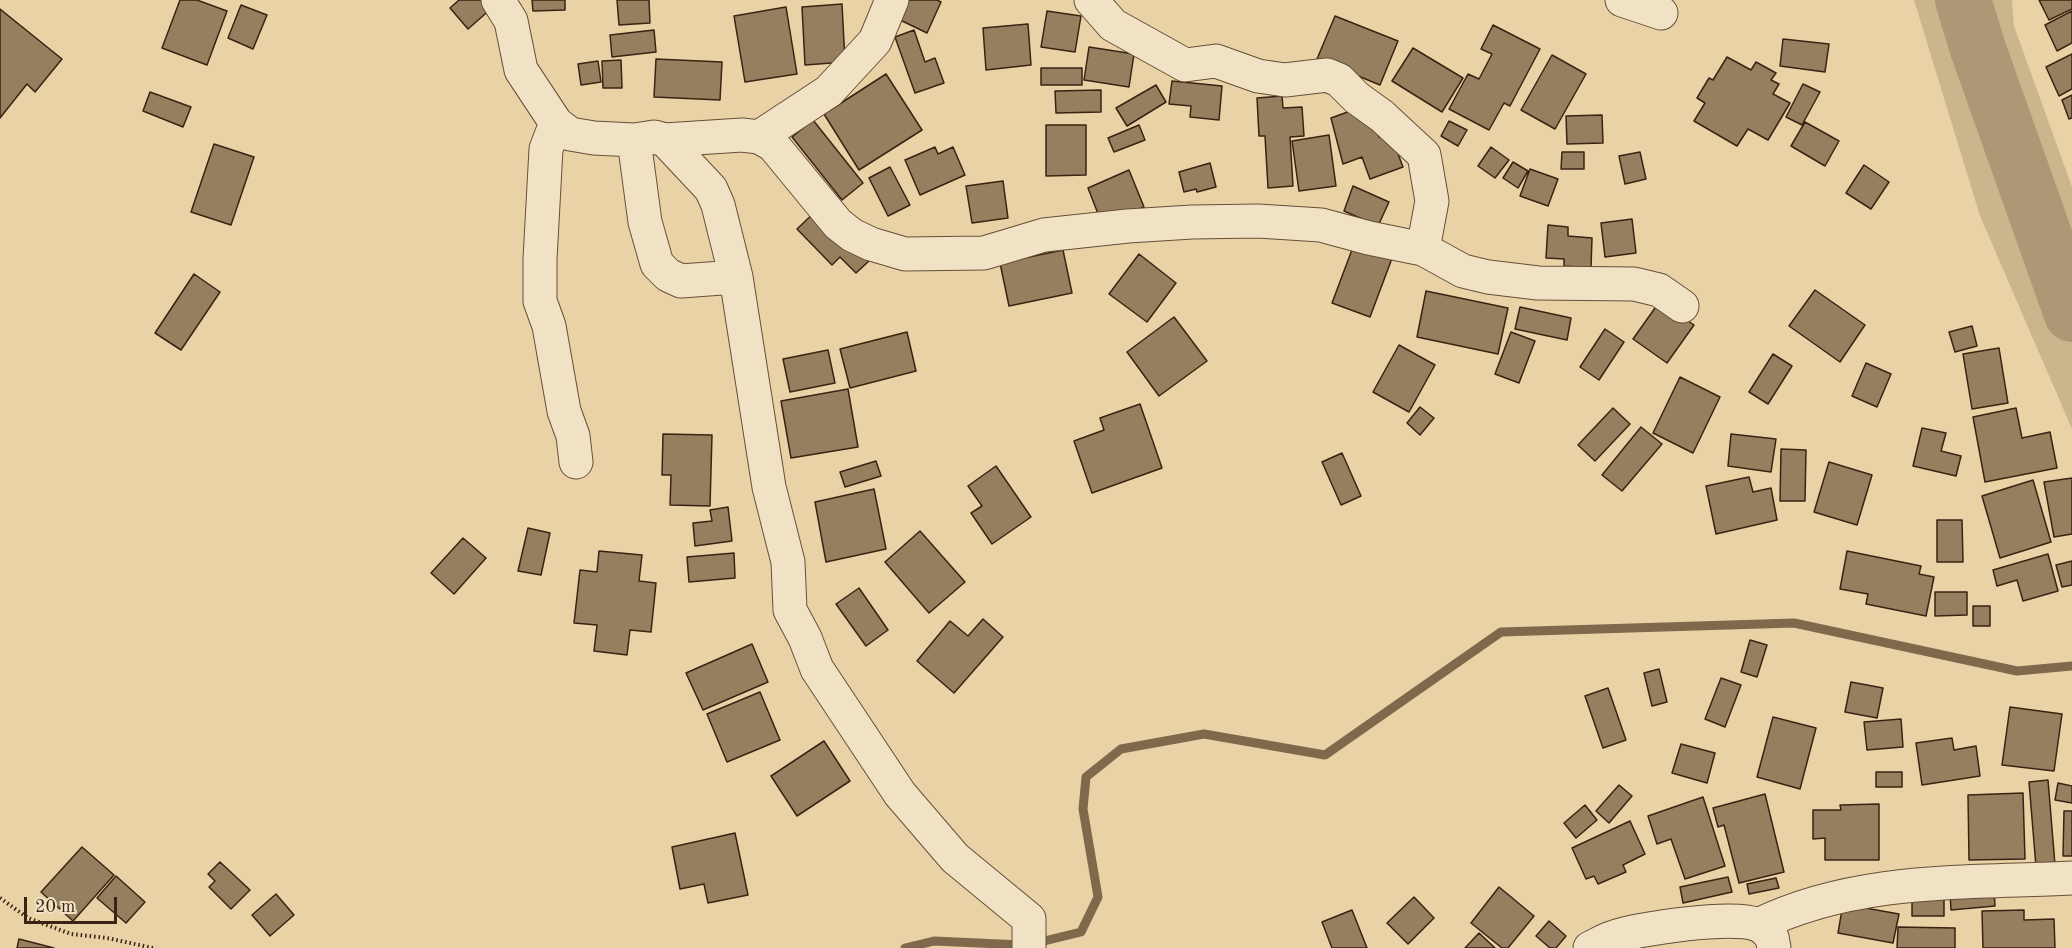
<!DOCTYPE html>
<html>
<head>
<meta charset="utf-8">
<style>
  body { margin:0 }
  #map { position:relative; width:2072px; height:948px; overflow:hidden; background:#e9d3a6; font-family:"Old Standard TT",serif }
  canvas { display:block }
  .scale { position:absolute; left:24px; top:897px; width:93px; height:27px; box-sizing:border-box; border:3px solid #392313; border-top:0; padding-left:8px; font-size:18px; line-height:21px; white-space:nowrap; color:#392313; -webkit-text-stroke:4px #f1e2c5; paint-order:stroke }
</style>
</head>
<body>
<div id="map">
<canvas width="2072" height="948"></canvas>
<div class="scale">20 m</div>
</div>
<script>
const g = document.querySelector('canvas').getContext('2d');
g.lineJoin = 'round';
function paint(path, color) {
  g.fillStyle = color;
  g.fill(path, 'evenodd');
}
function trace(path, color, width, dash) {
  g.strokeStyle = color;
  g.lineWidth = width;
  g.lineCap = dash ? 'butt' : 'round';
  g.setLineDash(dash || []);
  g.stroke(path);
}
const green = new Path2D(`
  M1914 0H2012L2014 26 2072 187V429L1980 216Z`);
const stream = new Path2D(`
  M1036 943 1081 932 1098 897 1083 809 1086 777 1121 749 1204 734 1325 755 1501 632 1794 623 2017 671 2072 666
  M905 948 934 941 1022 945`);
const river = new Path2D(`
  M1963 0 1978 49 2072 314`);
const building = new Path2D(`
  M180 0H197L227 11 207 65 162 48Z
  M459 0H485L492 8 468 29 450 8Z
  M532 0H565V10L533 11Z
  M617 0H649L650 23 619 25Z
  M902 0H937L941 2 927 33 894 17Z
  M2039 0H2072V9L2049 20Z
  M842 4 845 62 805 65 802 7Z
  M241 5 267 15 253 49 228 38Z
  M786 7 797 74 745 82 734 16Z
  M0 9 62 59 35 92 27 84 0 118Z
  M1047 11 1081 16 1075 52 1041 47Z
  M2072 11V43L2057 51 2045 25Z
  M1335 16 1398 41 1380 85 1317 59Z
  M1028 24 1031 65 986 70 983 28Z
  M1493 25 1540 49 1510 106 1504 103 1489 130 1449 109 1468 74 1479 79 1492 54 1481 49Z
  M654 30 656 52 612 57 610 35Z
  M914 30 925 62 935 58 944 83 915 93 895 37Z
  M1783 39 1829 44 1825 72 1780 66Z
  M1089 47 1134 54 1129 87 1084 80Z
  M1413 48 1463 78 1442 112 1392 81Z
  M2072 54V89L2059 96 2046 67Z
  M1552 55 1586 74 1555 129 1521 110Z
  M1727 57 1751 70 1756 62 1776 73 1771 80 1779 84 1773 94 1790 103 1768 140 1748 129 1737 146 1694 121 1705 103 1697 98 1709 78 1713 80Z
  M656 59 722 62 720 100 654 97Z
  M621 60 622 88H603L602 61Z
  M598 61 601 82 581 85 578 64Z
  M1041 68H1082V85H1041Z
  M886 74 922 130 859 170 824 114Z
  M1172 81 1222 86 1219 120 1190 117 1191 106 1169 104Z
  M1803 84 1820 92 1802 125 1786 117Z
  M1156 85 1166 102 1127 126 1116 108Z
  M1101 90V112L1056 113 1055 91Z
  M150 92 191 107 183 127 143 111Z
  M2072 95V118L2069 119 2062 100Z
  M1282 96 1283 108 1302 107 1304 136 1290 137 1293 186 1268 188 1265 136H1259L1257 98Z
  M1367 105 1379 137 1390 133 1403 167 1370 179 1362 157 1343 164 1331 118Z
  M1602 115 1603 143 1567 144 1566 116Z
  M813 120 863 183 842 200 792 137Z
  M1449 121 1467 130 1458 146 1441 136Z
  M1805 122 1839 141 1825 166 1791 146Z
  M1046 125H1086V175L1046 176Z
  M1139 125 1145 140 1114 152 1108 138Z
  M1329 135 1336 186 1299 191 1292 141Z
  M214 144 254 157 231 225 191 212Z
  M935 147 938 154 953 147 965 175 920 195 905 160Z
  M1491 147 1509 160 1495 178 1478 166Z
  M1562 152H1584V169H1561Z
  M1640 152 1646 179 1625 184 1619 156Z
  M1513 162 1528 171 1518 188 1503 178Z
  M1210 163 1216 187 1197 192 1196 189 1184 192 1179 172Z
  M1864 165 1889 182 1871 209 1846 193Z
  M890 167 910 205 888 216 869 178Z
  M1530 169 1558 179 1548 206 1520 196Z
  M1129 170 1144 207 1102 224 1088 188Z
  M1003 181 1008 218 972 223 966 186Z
  M1353 186 1389 202 1378 226 1344 211Z
  M818 209 869 261 856 273 840 257 832 265 797 229Z
  M1632 219 1636 253 1605 257 1601 223Z
  M1548 225 1568 227V236L1592 238 1591 268 1564 266V259L1546 258Z
  M1356 239 1394 253 1370 317 1332 303Z
  M1063 250 1072 293 1009 306 1000 263Z
  M1139 254 1176 283 1147 322 1109 294Z
  M194 274 220 292 181 350 155 333Z
  M1815 290 1865 325 1840 362 1789 326Z
  M1426 291 1508 308 1498 354 1417 337Z
  M1660 301 1694 325 1667 363 1633 339Z
  M1520 307 1571 318 1567 340 1515 329Z
  M1174 317 1207 361 1159 396 1127 352Z
  M1972 326 1977 346 1955 352 1949 332Z
  M1605 329 1624 342 1599 380 1580 367Z
  M907 332 916 371 850 388 840 349Z
  M1511 332 1535 341 1519 383 1495 374Z
  M1399 345 1435 365 1409 412 1373 392Z
  M1999 348 2008 403 1972 409 1963 354Z
  M828 350 835 383 790 392 783 359Z
  M1773 354 1792 366 1768 404 1749 392Z
  M1866 363 1891 374 1877 407 1852 396Z
  M1680 377 1720 397 1693 453 1653 433Z
  M848 389 858 447 791 458 781 401Z
  M1140 404 1162 468 1092 493 1074 441 1104 430 1100 418Z
  M1420 407 1434 418 1420 435 1407 423Z
  M1613 408 1630 424 1595 461 1578 445Z
  M2016 408 2022 438 2050 432 2057 468 1985 482 1973 417Z
  M1641 427 1662 444 1622 491 1602 475Z
  M1922 428 1946 433 1941 451 1961 456 1956 476 1913 466Z
  M663 434 712 435 710 506 670 505 671 475H662Z
  M1731 434 1776 439 1771 472 1728 466Z
  M1781 449 1806 450 1805 501H1780Z
  M1342 453 1361 496 1341 505 1322 462Z
  M876 461 881 476 845 487 840 472Z
  M1829 462 1872 475 1857 525 1814 512Z
  M996 466 1031 517 992 544 971 513 982 506 968 486Z
  M1749 477 1753 492 1771 488 1777 520 1716 534 1706 486Z
  M2072 478V534L2054 537 2044 482Z
  M2033 480 2051 542 2000 558 1982 496Z
  M874 489 886 549 826 562 815 502Z
  M728 507 732 541 695 546 693 523 712 521 710 510Z
  M1937 520H1962L1963 562H1937Z
  M528 528 550 533 541 575 518 571Z
  M920 531 965 582 929 613 885 562Z
  M463 538 486 558 454 594 431 573Z
  M599 551 642 555 639 581 656 583 651 632 630 630 627 655 594 651 597 625 574 623 580 570 597 572Z
  M1847 551 1921 566 1919 574 1934 577 1926 616 1866 604 1868 594 1840 589Z
  M734 553 735 578 689 582 687 557Z
  M2048 554 2058 591 2023 601 2017 580 1997 586 1993 570Z
  M2072 561V585L2062 587 2056 565Z
  M859 588 888 630 866 646 836 604Z
  M1935 592H1967V615L1935 616Z
  M1973 606H1990V626H1973Z
  M983 619 1003 637 954 693 917 661 950 621 968 636Z
  M1750 640 1767 645 1757 677 1741 672Z
  M752 644 768 682 703 710 686 673Z
  M1659 669 1667 702 1652 706 1644 673Z
  M1721 678 1741 685 1725 727 1705 719Z
  M1851 682 1883 688 1877 718 1845 712Z
  M1608 688 1626 740 1603 748 1585 696Z
  M760 692 780 740 727 762 707 714Z
  M2010 707 2062 714 2054 771 2002 765Z
  M1773 717 1816 728 1800 789 1757 777Z
  M1901 719 1903 747 1867 750 1864 722Z
  M1952 738 1954 750 1976 746 1980 776 1922 785 1916 743Z
  M824 741 850 781 797 816 771 776Z
  M1681 744 1715 753 1707 783 1672 773Z
  M1876 772H1902V787H1876Z
  M2048 780 2055 865 2036 867 2029 782Z
  M2058 783 2072 786V803L2055 800Z
  M1619 785 1632 796 1609 823 1596 811Z
  M2023 793 2025 859 1969 860 1968 795Z
  M1765 794 1784 872 1739 883 1724 825 1718 827 1713 808Z
  M1703 797 1725 866 1685 879 1671 839 1657 844 1648 816Z
  M1879 804V860H1825V838L1813 839V810H1841L1840 805Z
  M1585 805 1597 820 1576 838 1564 823Z
  M2064 811H2072V856H2063Z
  M1630 821 1645 854 1623 865 1626 872 1598 884 1594 876 1586 879 1572 848Z
  M735 833 748 895 708 903 704 884 680 889 672 847Z
  M82 847 114 875 73 921 41 892Z
  M220 862 250 890 231 909 209 887 215 881 208 874Z
  M116 876 145 902 126 923 97 898Z
  M1728 877 1732 892 1683 903 1680 887Z
  M1776 878 1779 888 1749 894 1747 884Z
  M1499 887 1534 916 1508 948H1502L1471 923Z
  M1994 889 1995 906 1951 910 1950 893Z
  M1944 892V916H1912V893Z
  M276 894 294 915 270 936 252 915Z
  M1414 897 1434 918 1408 944 1387 923Z
  M1843 904 1899 914 1893 943 1838 933Z
  M1352 910 1367 948H1332L1322 922Z
  M2024 910V920L2054 919 2055 948H1983L1982 911Z
  M1549 921 1566 936 1556 948H1550L1536 936Z
  M1898 927 1955 928V948H1897Z
  M1479 933 1495 948H1465Z
  M19 939 54 948H17Z`);
const path = new Path2D(`
  M0 898 28 918 71 934 107 938 153 948`);
const street = new Path2D(`
  M498 0 511 21 521 70 556 123 570 134 594 138 634 140 654 137 665 140 742 135 759 137 773 145 838 224 852 235 871 244 905 254 984 253 1044 235 1128 226 1192 222 1258 221 1321 225 1369 238 1413 247 1423 249 1463 271 1488 277 1538 283 1634 284 1659 290 1682 306
  M1091 0 1113 25 1185 65 1216 61 1258 76 1285 80 1327 75 1339 80 1357 98 1382 116 1424 155 1432 201 1423 249
  M1622 0 1661 13
  M556 123 546 149 540 259V301L549 326 564 411 573 436 576 462
  M759 137 829 91 875 41 892 0
  M634 140 645 222 657 264 668 275 681 281 736 277
  M665 140 711 189 718 205 736 277 769 487 788 562 790 610 805 638 817 669 900 794 955 858 1029 919V948
  M1758 925C1856 877 1966 883 2072 878
  M1590 948C1597 945 1604 940 1611 938 1637 929 1734 914 1758 925 1763 927 1768 933 1772 937L1774 948`);
paint(green, '#cbb58d');
trace(stream, '#7f694d', 9);
trace(river, '#ad9774', 56);
paint(building, '#957f5f');
trace(building, '#392313', 1.5);
trace(street, '#654f38', 35);
trace(path, '#392313', 4, [1.5, 3]);
trace(street, '#f1e2c5', 33);
</script>
</body>
</html>
